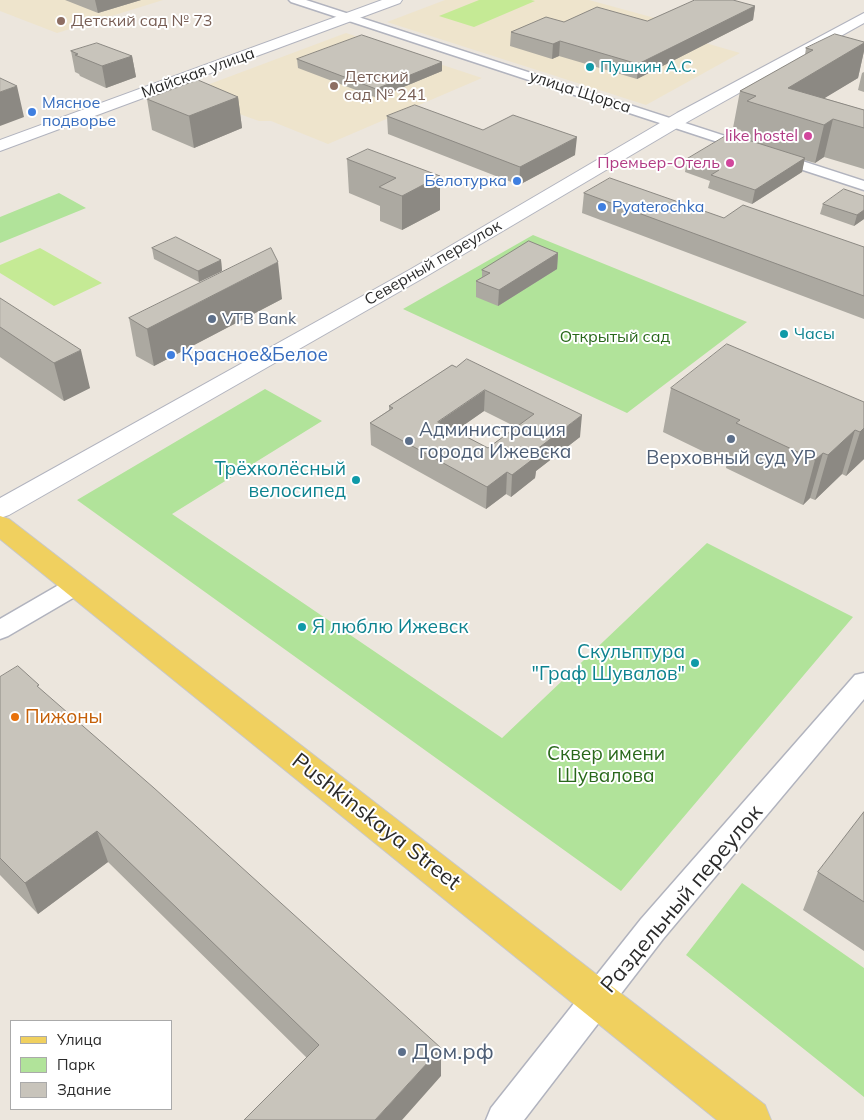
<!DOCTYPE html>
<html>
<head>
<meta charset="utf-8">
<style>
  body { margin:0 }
  #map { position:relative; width:864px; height:1120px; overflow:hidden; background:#ece6dd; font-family:Mulish,sans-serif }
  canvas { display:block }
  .legend { position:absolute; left:10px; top:1020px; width:162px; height:90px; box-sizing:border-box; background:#fff; border:1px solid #aaa; margin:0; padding:6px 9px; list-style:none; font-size:15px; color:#2b2b2b }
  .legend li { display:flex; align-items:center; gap:10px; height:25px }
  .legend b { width:25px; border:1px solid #aaa }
</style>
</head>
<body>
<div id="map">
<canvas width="864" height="1120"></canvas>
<ul class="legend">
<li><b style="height:6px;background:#f0d05f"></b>Улица</li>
<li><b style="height:14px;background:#b1e39a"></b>Парк</li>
<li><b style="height:14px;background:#c8c4bb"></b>Здание</li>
</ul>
</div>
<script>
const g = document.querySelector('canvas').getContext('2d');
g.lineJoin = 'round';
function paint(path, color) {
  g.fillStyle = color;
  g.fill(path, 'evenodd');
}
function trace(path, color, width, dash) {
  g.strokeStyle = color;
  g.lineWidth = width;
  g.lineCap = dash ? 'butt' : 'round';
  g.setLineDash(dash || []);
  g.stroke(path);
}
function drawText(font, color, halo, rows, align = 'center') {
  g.font = font + ' Mulish,sans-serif';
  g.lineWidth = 4;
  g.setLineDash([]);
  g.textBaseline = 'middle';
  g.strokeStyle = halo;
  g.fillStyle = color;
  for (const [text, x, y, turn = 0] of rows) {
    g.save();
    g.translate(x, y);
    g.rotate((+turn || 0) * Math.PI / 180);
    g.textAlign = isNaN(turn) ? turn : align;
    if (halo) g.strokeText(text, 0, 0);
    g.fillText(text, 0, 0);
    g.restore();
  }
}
const education = new Path2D(`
  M0 0H163L57 33 0 11Z
  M445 0H589L662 20 650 27 740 53 646 105 387 22Z
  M346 33 482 78 328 144 271 121H259L183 94Z`);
const green = new Path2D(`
  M59 193 86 208 0 243V217Z
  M533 235 747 322 627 413 403 309Z
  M265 389 322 421 172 514 502 738 707 543 853 617 621 891 77 500Z
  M742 883 864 968V1097L686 955Z`);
const pitch = new Path2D(`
  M479 0H531L535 1 474 27 439 16Z
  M40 248 102 283 54 306 0 273V265Z`);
const minor = new Path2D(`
  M289 0H306L864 181V190L291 2Z
  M77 577 85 579 89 585 85 591 8 636 0 639V619L69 579Z
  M864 673V699L663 939 524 1120H486L491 1108 641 919 855 675Z`);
const tertiary = new Path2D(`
  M382 0H402L400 3 0 151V140Z
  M864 13V23L689 121 425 277 9 515 0 518V498L411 269 677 113Z`);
const primary = new Path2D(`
  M0 516 9 519 765 1105 771 1120H717L0 539Z`);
const wall = new Path2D(`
  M65 0H141L98 13Z
  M755 6 753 20 637 79 559 56 552 59 510 46 511 32 647 21Z
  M864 42V51L858 78 824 98 864 110V169L824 157 815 163 804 160 802 172 752 204 708 188 710 181 685 172 687 159 740 138 741 130 733 128 740 91 805 55 806 48Z
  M71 51 132 56 136 77 106 88 80 76 79 74 75 72Z
  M297 59 442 62V71L377 98 298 68Z
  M864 72V92L858 90 862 73Z
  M238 97 242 128 194 148 152 130 147 99Z
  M387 116 483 130 575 155 519 185 388 134Z
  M347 159 440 176V210L402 230 380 221V206L349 193Z
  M584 193 864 247V319L582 213Z
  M864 196V219L854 226 820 214 823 204Z
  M152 248 221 260 222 271 199 282 154 259Z
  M558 253 557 269 498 306 476 297V281L482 277V270Z
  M0 298 90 388 64 401 0 357Z
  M282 299 154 366 136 356 129 318Z
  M452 365 580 437 536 471 535 478 511 497 506 494 486 509 371 445 370 423 389 410V406ZM484 411 516 427 488 448 455 431Z
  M671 388 864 402V459L846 476 842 474 815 500 810 498 803 505 726 468 727 463 663 432Z
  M0 677 40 689 441 1076 306 1057 108 862 38 914 0 875Z
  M864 812V951L803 910 818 872Z`);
const shadedWall = new Path2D(`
  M95 0H141L98 13Z
  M755 6 753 20 637 79 638 64Z
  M560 41 559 56 552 59 553 44Z
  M864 43V51L858 78 795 116 788 88Z
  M132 56 136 77 106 88 102 66Z
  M442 62V71L377 98 376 89Z
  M17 86 24 117 0 126V92Z
  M238 97 242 128 194 148 189 116Z
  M833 119 824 157 815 163 824 125Z
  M577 137 575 155 519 185 520 167Z
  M805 158 802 172 752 204 755 190Z
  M440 176V210L402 230V196Z
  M864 210V219L854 226 857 215Z
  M558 253 557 269 498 306 499 290Z
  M221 260 222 271 199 282 198 271Z
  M278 262 282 299 154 366 147 329Z
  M81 350 90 388 64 401 54 363Z
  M485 390 484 411 437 444 438 422Z
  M582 415 580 437 536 471 535 478 511 497 512 475 532 453Z
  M864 428V459L846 476 860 432Z
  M855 430 842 474 815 500 828 455Z
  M823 453 810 498 803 505 815 460Z
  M507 472 506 494 486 509 487 487Z
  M97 831 108 862 38 914 25 883Z
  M441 1048V1076L402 1120H375Z`);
const building = new Path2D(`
  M695 0H733L755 6 638 64 560 41 553 44 511 32 546 17 564 22 597 7 647 21Z
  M835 34 864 42V43L788 88 864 110V128L833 119 824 125 747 101 756 96 740 91 813 50 806 48Z
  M362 35 442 62 376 89 297 59Z
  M97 43 132 56 102 66 75 55 78 54 71 51Z
  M0 78 17 86 0 92Z
  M198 80 238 97 189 116 147 99Z
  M415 105 483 130 513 115 577 137 520 167 387 116Z
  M729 134 805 158 755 190 711 175 719 170 687 159Z
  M368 149 440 176 402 196 379 187 396 178 347 159Z
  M610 178 724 218 743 205 864 247V296L584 193Z
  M844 189 864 196V210L857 215 823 204Z
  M176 237 221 260 198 271 152 248Z
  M529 241 558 253 499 290 476 281 490 273 482 270Z
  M271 248 278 262 147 329 129 318Z
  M0 298 81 350 54 363 0 327Z
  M727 344 864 402V428L860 432 855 430 828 455 823 453 815 460 736 423 740 420 671 388Z
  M467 359 582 415 532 453 537 456 512 475 507 472 487 487 370 423 393 408 389 406 452 365 456 367ZM485 390 534 414 488 448 438 422Z
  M18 666 39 685 37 686 154 788 441 1048 375 1120H244L319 1045 97 831 25 883 0 858V677Z
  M864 812V902L818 872Z`);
const markers = [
  [61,21,5,"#8d6e63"],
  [590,67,5,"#0f9aa8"],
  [334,86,5,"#8d6e63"],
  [32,112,5,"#3f7fe0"],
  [808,136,5,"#d1479c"],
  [730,163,5,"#d1479c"],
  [517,181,5,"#3f7fe0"],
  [602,207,5,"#3f7fe0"],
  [212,319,5,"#5c6f8a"],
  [784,334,5,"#0f9aa8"],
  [171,355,5,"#3f7fe0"],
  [731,439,5,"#5c6f8a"],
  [409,441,5,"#5c6f8a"],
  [356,480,5,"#0f9aa8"],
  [302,627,5,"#0f9aa8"],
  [695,663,5,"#0f9aa8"],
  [15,717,5,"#e8710a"],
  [402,1052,5,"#5c6f8a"]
];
const farEducationnames = [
  ["Детский сад № 73",71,21],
  ["Детский",344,77],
  ["сад № 241",344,95]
];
const farCulturenames = [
  ["Пушкин А.С.",600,67],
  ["Часы",794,334]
];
const farStreetnames = [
  ["Майская улица",198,73,-20],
  ["улица Щорса",580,92,18],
  ["Северный переулок",433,263,-30]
];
const farShopnames = [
  ["Мясное",42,103],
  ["подворье",42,121],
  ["Белотурка",507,181,"right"],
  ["Pyaterochka",612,207]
];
const farHotelnames = [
  ["like hostel",798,136],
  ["Премьер-Отель",720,163]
];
const farServicenames = [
  ["VTB Bank",222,319]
];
const farParknames = [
  ["Открытый сад",615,337]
];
const shopNames = [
  ["Красное&Белое",181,355]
];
const serviceNames = [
  ["Администрация",419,430],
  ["города Ижевска",419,452],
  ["Верховный суд УР",731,458,"center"]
];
const cultureNames = [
  ["Трёхколёсный",346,469],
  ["велосипед",346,491],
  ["Я люблю Ижевск",312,627,"left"],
  ["Скульптура",685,652],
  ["\"Граф Шувалов\"",685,674]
];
const foodNames = [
  ["Пижоны",25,717]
];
const parkNames = [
  ["Сквер имени",606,754],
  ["Шувалова",606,776]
];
const nearStreetnames = [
  ["Pushkinskaya Street",376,822,38],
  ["Раздельный переулок",682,899,-50]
];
const nearServicenames = [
  ["Дом.рф",412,1052]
];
paint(education, '#eee4cc');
paint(green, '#b1e39a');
paint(pitch, '#c5ea95');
trace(minor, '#b1b3be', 3);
trace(tertiary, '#b1b3be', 2);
trace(primary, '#c8c8c8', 2);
paint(minor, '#fff');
paint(tertiary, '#fff');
paint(primary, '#f0d05f');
paint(wall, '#aca9a1');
paint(shadedWall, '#8c8983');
paint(building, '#c8c4bb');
trace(building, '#8c8983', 1);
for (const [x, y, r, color] of markers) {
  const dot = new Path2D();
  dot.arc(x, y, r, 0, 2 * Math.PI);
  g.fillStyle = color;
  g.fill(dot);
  trace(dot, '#fff', 2);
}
drawText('16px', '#785e54', '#fff', farEducationnames, 'left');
drawText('16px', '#0d838f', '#fff', farCulturenames, 'left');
drawText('16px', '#2b2b2b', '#fff', farStreetnames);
drawText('16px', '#366cbe', '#fff', farShopnames, 'left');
drawText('16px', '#b23c85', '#fff', farHotelnames, 'right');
drawText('16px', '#4e5e75', '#fff', farServicenames, 'left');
drawText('16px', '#29681b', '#fff', farParknames);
drawText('19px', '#366cbe', '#fff', shopNames, 'left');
drawText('19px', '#4e5e75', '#fff', serviceNames, 'left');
drawText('19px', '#0d838f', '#fff', cultureNames, 'right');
drawText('19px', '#c56008', '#fff', foodNames, 'left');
drawText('19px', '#29681b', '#fff', parkNames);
drawText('22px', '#2b2b2b', '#fff', nearStreetnames);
drawText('22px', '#4e5e75', '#fff', nearServicenames, 'left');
</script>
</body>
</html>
